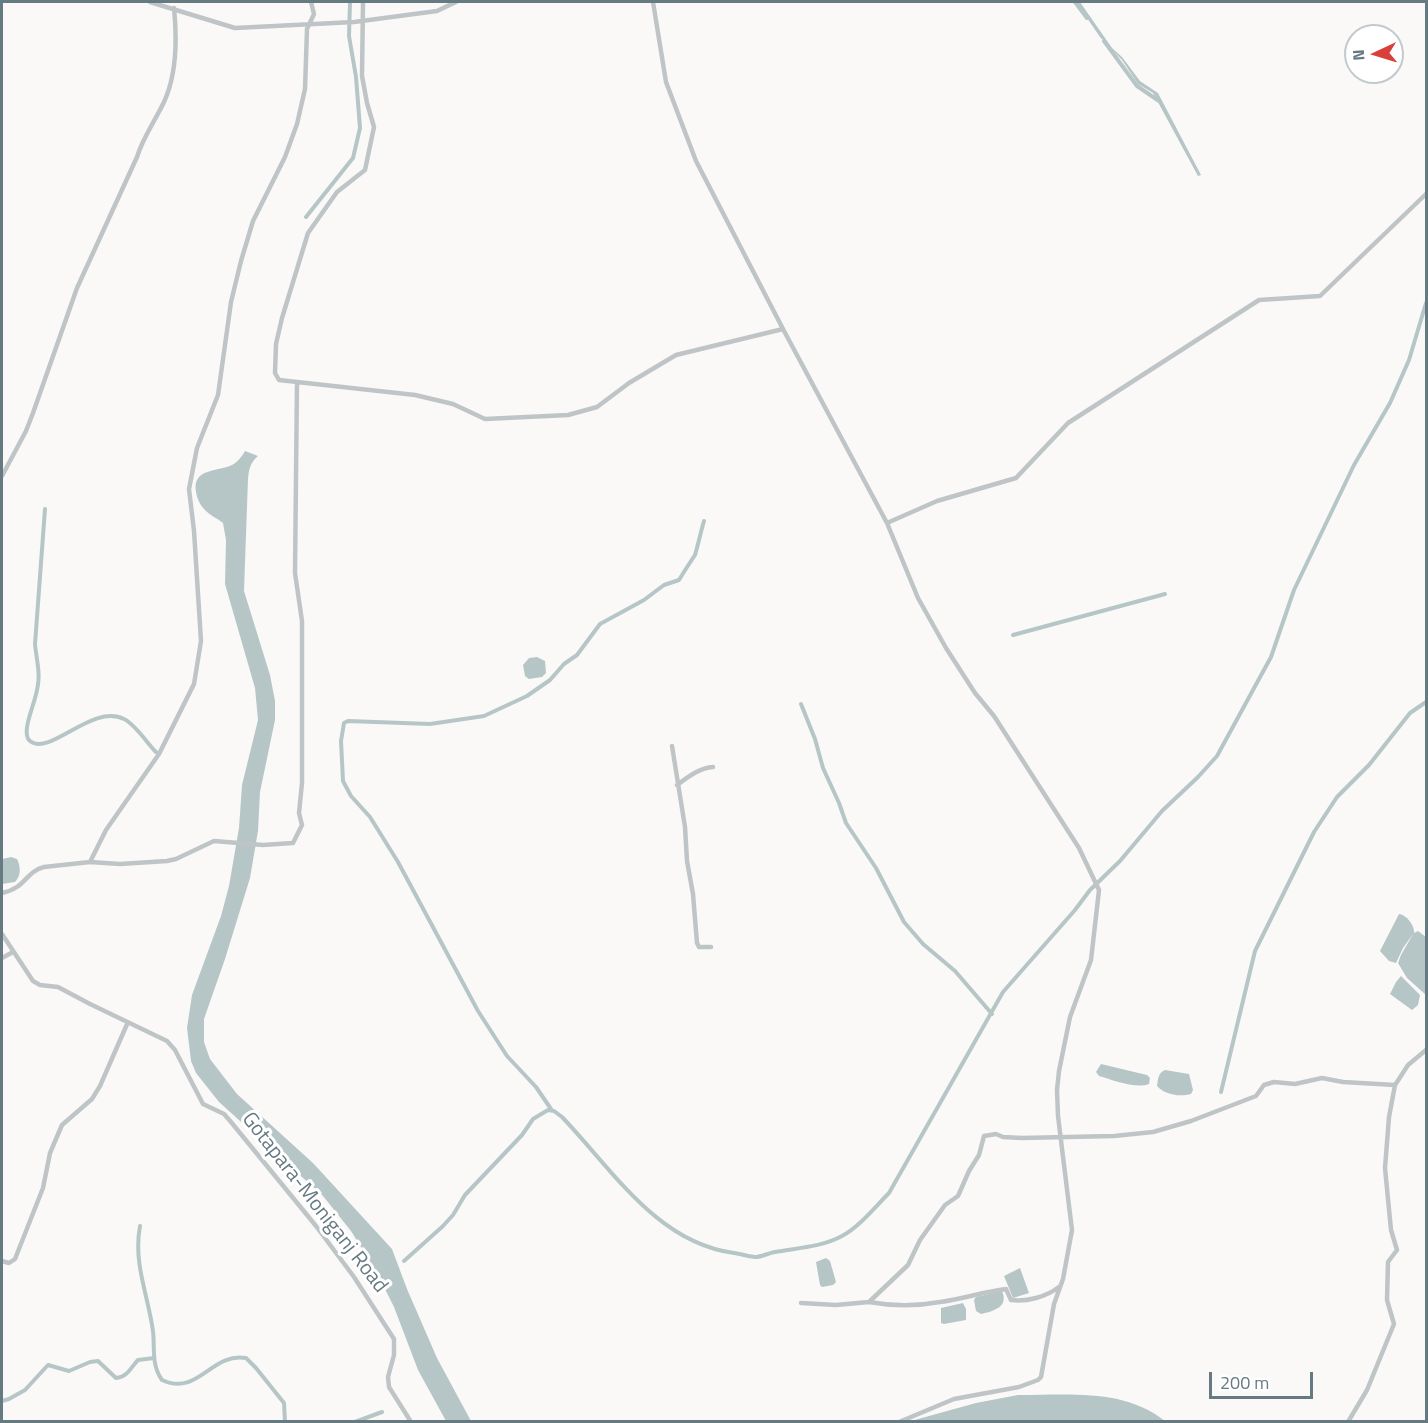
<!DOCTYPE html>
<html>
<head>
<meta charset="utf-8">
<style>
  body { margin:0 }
  #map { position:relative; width:1428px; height:1423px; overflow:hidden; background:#faf9f8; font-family:"Titillium Web",sans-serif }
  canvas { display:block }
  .frame { position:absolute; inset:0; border:3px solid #667a81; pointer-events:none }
  .north { position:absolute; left:1344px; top:24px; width:60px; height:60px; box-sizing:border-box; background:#fff; border:2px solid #c2cacd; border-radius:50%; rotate:266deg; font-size:16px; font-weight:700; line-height:24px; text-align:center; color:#667a81 }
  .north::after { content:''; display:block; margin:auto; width:21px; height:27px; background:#d94039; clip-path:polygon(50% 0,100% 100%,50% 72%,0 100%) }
  .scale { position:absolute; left:1209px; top:1372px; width:104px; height:27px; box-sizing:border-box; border:3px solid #667a81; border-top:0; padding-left:8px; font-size:18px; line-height:21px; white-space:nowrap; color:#667a81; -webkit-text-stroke:4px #fff; paint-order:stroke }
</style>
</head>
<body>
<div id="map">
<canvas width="1428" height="1423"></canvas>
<div class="frame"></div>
<div class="north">N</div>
<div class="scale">200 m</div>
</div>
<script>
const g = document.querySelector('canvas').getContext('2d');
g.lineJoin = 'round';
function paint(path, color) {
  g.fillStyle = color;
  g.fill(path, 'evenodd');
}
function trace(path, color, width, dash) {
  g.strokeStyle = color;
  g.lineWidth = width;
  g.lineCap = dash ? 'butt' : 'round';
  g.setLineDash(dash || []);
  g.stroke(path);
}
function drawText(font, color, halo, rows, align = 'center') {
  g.font = font + ' "Titillium Web",sans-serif';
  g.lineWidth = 6;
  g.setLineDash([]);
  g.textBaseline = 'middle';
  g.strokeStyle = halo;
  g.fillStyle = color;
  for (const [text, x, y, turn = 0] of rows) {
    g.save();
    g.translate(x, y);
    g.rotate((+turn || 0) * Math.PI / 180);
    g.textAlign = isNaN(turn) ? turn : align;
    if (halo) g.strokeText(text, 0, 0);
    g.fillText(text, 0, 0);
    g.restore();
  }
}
const water = new Path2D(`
  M1076 2H1080L1112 48 1122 57 1140 81 1158 93 1201 175 1198 176 1153 93 1138 84 1122 60 1100 37Z
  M245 451 258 456C250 463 249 469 248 479L244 591 270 675 275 701V720L260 792 258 831 250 878 225 959 204 1019V1042L210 1059 237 1094 313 1163 392 1249 407 1289 437 1358 471 1421H446L418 1370 394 1307 377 1273 351 1231 323 1196 219 1102 196 1073 191 1061 187 1028 192 995 221 916 229 886 239 828 242 785 258 720 255 688 225 584 226 540 223 523C217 518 209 515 204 509 200 505 197 498 196 492 192 468 217 472 232 465 238 462 242 456 245 451Z
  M537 657 545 661 546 673 542 677 529 679 525 676 523 665 529 658Z
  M11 857 17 859C21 867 21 876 15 882L2 884V859Z
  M1399 914C1407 915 1415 926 1414 933L1418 931 1426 937V995L1407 978 1398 963 1401 955 1413 934 1403 948 1396 963 1389 961 1380 951Z
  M1401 976 1420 995 1418 1005 1412 1010 1390 994 1396 982Z
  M1101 1064 1147 1075 1150 1078 1149 1084C1135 1089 1113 1080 1099 1076L1096 1072Z
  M1165 1070 1189 1074 1193 1090 1191 1094C1180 1097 1165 1095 1157 1086 1158 1079 1158 1073 1165 1070Z
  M826 1258 830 1261 836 1282 833 1285 822 1287 820 1285 816 1262Z
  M1020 1268 1029 1293 1013 1298 1004 1276Z
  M1002 1291C1009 1307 994 1311 981 1314L976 1311 974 1300 976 1297Z
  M963 1303 966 1309V1320L944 1324 941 1323V1308Z
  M1018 1395C1068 1395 1124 1388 1165 1421H911L976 1403Z`);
const canal = new Path2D(`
  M1075 2 1087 18
  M1104 41 1137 86 1159 101
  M306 217 353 158 360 128 356 77 349 36 350 2
  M45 509 35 644C37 665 42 675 35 698 33 707 21 734 30 741 50 757 92 703 124 719 135 724 147 743 156 752
  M1013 635 1165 594
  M801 704 815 739 823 768 839 803 846 823 876 868 904 922 923 944 955 971 992 1014
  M1221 1092 1255 951 1314 832 1337 797 1369 765 1410 713 1426 702
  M551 1109 536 1087 507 1056 478 1011 398 862 370 817 351 796 343 781 341 741 344 723 348 721 430 724 484 716 527 696 550 680 564 664 577 655 600 624 644 600 664 585 679 580C682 575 693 558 695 555 698 545 701 531 704 521
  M140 1226C133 1263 148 1295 153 1331 155 1349 151 1364 162 1380 198 1397 211 1352 246 1358L256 1368 284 1403 285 1422
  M404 1261 443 1226 453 1215 465 1195 522 1135 533 1119 548 1110 554 1111 562 1117C612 1169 657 1243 734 1253 742 1254 750 1257 757 1257 763 1256 769 1253 775 1252 797 1248 822 1247 842 1236 859 1227 875 1207 889 1193L1003 992 1075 910 1090 890 1120 861 1162 811 1198 777 1217 756 1271 657 1294 590 1354 465 1390 403 1409 360 1426 303
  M2 1401 9 1399 25 1390 48 1365 69 1371 90 1362 98 1361 116 1378C128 1377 131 1367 138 1360L154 1358
  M355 1422 382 1412`);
const minor = new Path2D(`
  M150 2 235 28 354 22 437 11 456 2
  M363 2 362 76 367 103 374 127 365 170 337 192 308 233 282 318 276 344 275 373 279 380 415 395 453 404 485 419 568 415 597 407 629 383 676 355 783 329 887 523 918 598 946 648 975 693 994 716 1079 848 1099 890 1091 960 1070 1017 1059 1071 1057 1090 1058 1116 1072 1230 1063 1279 1054 1304 1041 1377 1038 1380 1019 1387 954 1399 899 1422
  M653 2 666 82 696 161 783 329
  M2 476 26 431 33 413 77 288 137 157C143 137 155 121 164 102 177 74 177 38 174 8
  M887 523 937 501 1016 478 1068 423 1259 300 1320 296 1426 194
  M672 746 685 827 687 861 693 894 697 943 699 947H711
  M677 785C688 777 699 768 713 767
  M90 862 106 830 159 754 194 684 201 641 194 531 189 489 197 448 218 395 231 302 241 261 253 221 285 157 297 124 305 89 307 29 314 14 311 2
  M2 893C26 888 25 872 44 867L90 862 120 864 167 861 176 859 214 841 263 845 293 843 302 825 299 813 302 783V621L295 573 297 382
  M2 934 33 981 40 985 58 987 90 1004 167 1041 175 1050 203 1104 224 1114 231 1122 316 1226 354 1277 394 1339V1355L388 1377 389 1387 411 1422
  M2 958 13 952
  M2 1261 9 1263 15 1259 43 1188 50 1153 62 1125 92 1099 100 1086 128 1022
  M869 1302C891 1306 918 1306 940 1302 962 1299 983 1292 1006 1289L1011 1300C1027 1302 1046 1297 1059 1287
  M801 1303 836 1305 869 1302 908 1265 920 1240 945 1205 958 1196 969 1171 979 1155 984 1136 996 1134 1003 1137 1022 1138 1114 1136 1153 1132 1191 1121 1256 1096 1264 1085 1274 1082 1295 1084 1322 1078 1343 1082 1395 1085
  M1348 1422 1367 1390 1394 1324 1387 1300 1388 1262 1397 1250 1391 1230 1385 1168 1389 1117 1395 1085 1399 1079 1408 1065 1426 1050`);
const streetNames = [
  ["Gotapara-Moniganj Road",314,1203,52]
];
paint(water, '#b6c6c7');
trace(canal, '#b6c6c7', 4);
trace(minor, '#bfc5c7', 4.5);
drawText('21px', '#667a81', '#fff', streetNames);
</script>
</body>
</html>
